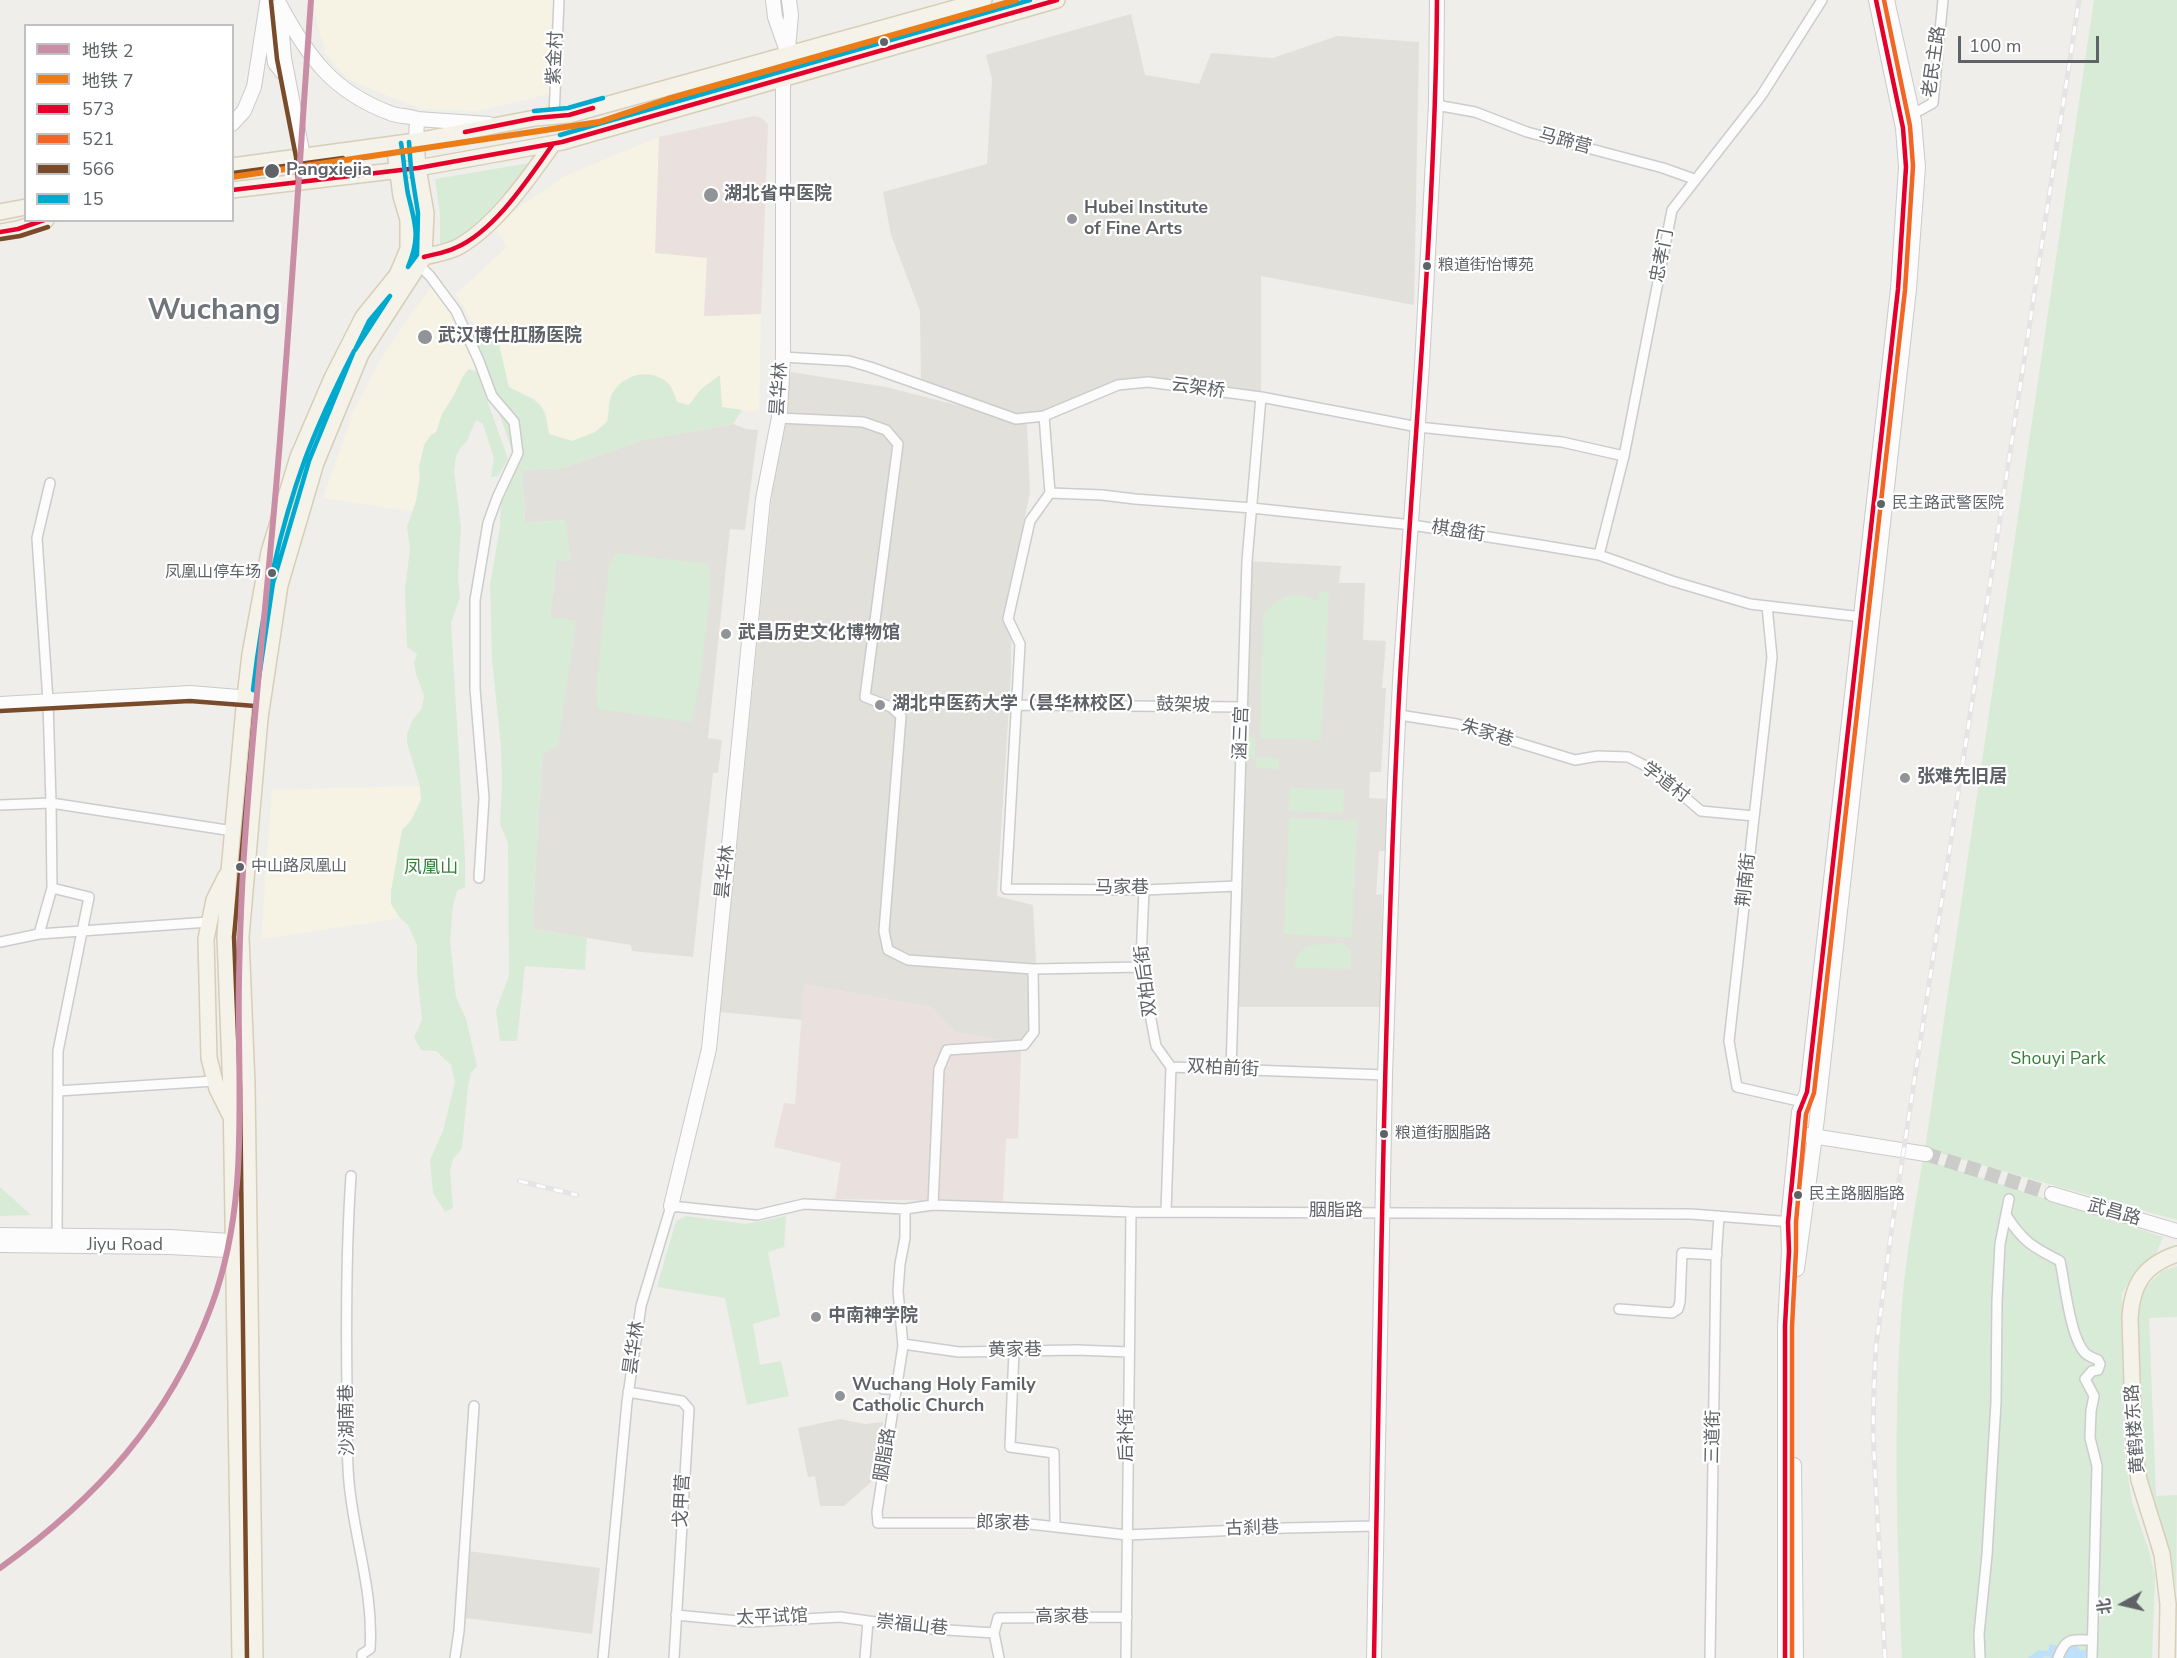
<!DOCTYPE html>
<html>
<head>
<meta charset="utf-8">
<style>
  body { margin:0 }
  #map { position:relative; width:2177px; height:1658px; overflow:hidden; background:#efeeea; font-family:"Nunito Sans","Noto Sans SC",sans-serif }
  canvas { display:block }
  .legend { position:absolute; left:24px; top:24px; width:210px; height:198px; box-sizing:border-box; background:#fff; border:2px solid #bfc1c3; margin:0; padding:8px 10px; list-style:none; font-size:18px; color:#5f6368 }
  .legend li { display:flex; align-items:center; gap:12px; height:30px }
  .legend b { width:30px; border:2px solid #bfc1c3 }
  .north { position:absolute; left:2093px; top:1574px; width:60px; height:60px; -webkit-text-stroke:4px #fff; paint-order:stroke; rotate:262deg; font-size:16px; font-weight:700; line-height:24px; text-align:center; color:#5f6368 }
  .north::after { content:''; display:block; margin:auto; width:21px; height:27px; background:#5f6368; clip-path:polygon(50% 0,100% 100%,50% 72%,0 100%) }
  .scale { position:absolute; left:1958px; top:36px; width:141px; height:27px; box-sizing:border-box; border:3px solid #5f6368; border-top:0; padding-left:8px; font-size:18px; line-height:21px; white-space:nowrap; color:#5f6368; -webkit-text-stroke:4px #fff; paint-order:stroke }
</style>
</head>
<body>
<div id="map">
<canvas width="2177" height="1658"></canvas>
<ul class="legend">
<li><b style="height:8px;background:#c98ea6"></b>地铁 2</li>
<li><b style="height:8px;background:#eb7c16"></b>地铁 7</li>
<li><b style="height:8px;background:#e4002b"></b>573</li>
<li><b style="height:8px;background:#f26522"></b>521</li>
<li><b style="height:8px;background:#7a4b2a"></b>566</li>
<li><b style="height:8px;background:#00a9ce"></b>15</li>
</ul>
<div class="north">北</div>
<div class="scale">100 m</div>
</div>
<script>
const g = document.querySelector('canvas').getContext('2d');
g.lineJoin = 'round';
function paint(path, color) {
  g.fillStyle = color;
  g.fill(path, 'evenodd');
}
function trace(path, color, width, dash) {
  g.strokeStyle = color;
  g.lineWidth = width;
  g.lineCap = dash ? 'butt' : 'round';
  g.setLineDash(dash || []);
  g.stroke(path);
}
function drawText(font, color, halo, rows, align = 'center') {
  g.font = font + ' "Nunito Sans","Noto Sans SC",sans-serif';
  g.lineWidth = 4.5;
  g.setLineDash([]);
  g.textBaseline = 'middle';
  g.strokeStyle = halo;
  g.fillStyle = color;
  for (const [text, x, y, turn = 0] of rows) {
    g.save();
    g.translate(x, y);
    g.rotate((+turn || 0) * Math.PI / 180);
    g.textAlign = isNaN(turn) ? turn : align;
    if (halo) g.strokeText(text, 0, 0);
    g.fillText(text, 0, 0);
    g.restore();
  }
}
const commercial = new Path2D(`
  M311 0H553L550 94 476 111 422 109 378 92 348 79 326 54Z
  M659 137 655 253 707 257 704 316 761 314 759 410 747 411 722 407 701 389 689 405 677 402 671 386 609 413 607 422 595 432 572 441 549 434 546 412 536 399 509 387 492 329 476 328 456 294 507 247 494 225 565 176Z
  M431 287 467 333 475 370 468 369 463 376 454 395 442 414 436 433 421 456 416 501 412 511 323 498 354 410 386 350Z
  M420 786 421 800 417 812 402 830 391 891V904L400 918 261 939 272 790Z`);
const education = new Path2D(`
  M1131 14 1145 75 1199 84 1211 53 1273 58 1337 36 1419 42 1414 305 1261 276V397L1148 382 1118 385 1044 416 1016 419 921 381 920 311 891 235 883 192 987 164 992 79 986 55Z
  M791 372 886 387 1027 423 1030 493 1012 579 1011 674 997 896 1033 905 1039 1019 1018 1043 955 1032 931 1007 805 985 802 1020 720 1012 773 484Z
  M733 424 746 429 758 430 745 530 730 529 708 738 722 740 718 773H713L693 957 632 951 631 945 532 929 542 755 575 621 550 618 556 561H570L565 520 525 523 522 470 562 468 643 440Z
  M1247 561 1341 566 1339 583H1365L1363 640 1386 641 1382 688H1386L1381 772H1370L1369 798 1386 799V851H1379L1376 895 1382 894 1383 1007H1234Z
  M840 1419 865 1424 883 1422 877 1477 844 1506H820L815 1476 808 1477 798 1428Z
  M468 1551 600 1568 592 1634 464 1618Z`);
const medical = new Path2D(`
  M754 116 762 118 768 124 761 314 704 316 707 258 655 253 659 137Z
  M804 985 932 1007 955 1032 1018 1043 1021 1053 1018 1138 1006 1139 1003 1202 835 1199 841 1163 774 1147 784 1103 795 1104Z`);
const green = new Path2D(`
  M2094 0H2177V1220L1925 1149Z
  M530 163C506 195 480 221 450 248L440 246V215L435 179Z
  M476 328 491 329 499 344 509 387C537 403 544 397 549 434L572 441 595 432 607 422C609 414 608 401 612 394 623 373 652 367 669 384 673 389 675 396 677 402L689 405 701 389 720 375 722 407 742 410 733 424 643 440 562 468 522 470 525 523 566 520 570 561H556L550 617 576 621 558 746 542 755 532 929 587 938 585 970 525 966 517 1041H500L496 1010 509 976 508 843 500 824 502 786 501 747 492 660 490 585 500 527 501 499 513 471V453L480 359Z
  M469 369 477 372 508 459 498 476 491 477 494 458 483 424 476 420 467 441 461 447 456 456 454 471 461 528 458 577 460 597 451 623 465 858V887L457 891 453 905 450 940 456 997 466 1019 477 1066 471 1073 468 1086 462 1148 453 1159 450 1171 453 1208 445 1212 433 1193 430 1160 443 1131 455 1082 451 1065 436 1051 421 1050 414 1037 422 1020 417 973V945L408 925 400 918 391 904V891L402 830 411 821 421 800 420 786 407 743V734L412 721 422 708 424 696 416 674 414 663 417 654 407 647 405 590 410 549 407 527 416 501 420 478 419 467 424 445 431 435 436 432 442 414 454 395 463 376Z
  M615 553 708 564C714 584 699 701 691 722L598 709 596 689 609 566Z
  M1320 591 1329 593 1321 740 1260 738 1263 615C1278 596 1296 588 1318 602Z
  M1242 736 1255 737V758H1279V769L1256 768 1255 758 1241 759Z
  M1290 788 1344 790 1343 813 1289 811Z
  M1289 818 1357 821 1352 938 1284 934Z
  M1343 943 1351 952V969L1293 968C1300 939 1318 945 1343 943Z
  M1923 1159 2163 1237 2156 1254 2139 1268 2122 1293 2124 1451 2132 1502 2149 1551 2155 1576 2152 1658H1902C1897 1539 1893 1422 1902 1303 1906 1255 1915 1207 1923 1159Z
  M0 1187 31 1215 0 1216Z
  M686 1216 746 1224 786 1216 784 1247 768 1252 780 1316 753 1324 760 1365 781 1361 789 1396 747 1405 725 1298 657 1287 676 1221Z
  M2177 1266V1317L2149 1318 2156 1496 2177 1495 2176 1589 2169 1552 2149 1496 2140 1450 2138 1325V1301L2148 1285 2162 1271Z`);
const water = new Path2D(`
  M2050 1644 2062 1647 2077 1646 2080 1650H2085L2088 1646 2090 1655H2086L2085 1658H2052L2045 1656 2043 1658H2028L2038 1650 2048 1651Z`);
const secondaryTunnel = new Path2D(`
  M1926 1154 2052 1194`);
const street = new Path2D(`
  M1436 105 1475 112 1527 132 1663 168 1694 179
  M1913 114 1933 103 1943 0
  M554 117 559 0
  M420 266 430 276 456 311 479 361 492 396 514 422 518 453 497 498 488 523 475 600V689L484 798 479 878
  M783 357 849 361 870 367 1016 419 1044 416 1118 385 1148 382 1261 397 1418 427 1562 442 1624 456
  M1044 416 1050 493 1102 495 1135 499 1252 508 1412 525 1540 545 1599 555 1672 581 1750 604 1862 617
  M779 418 863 422 886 430 898 444 865 697 891 707 901 716 884 931 888 950 908 960 1033 969 1143 967
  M50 483 37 538 48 701 51 803 233 831
  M1050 493 1030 521 1008 619 1020 644 1006 889 1144 890 1237 886
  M1599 555 1624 456 1672 210 1761 96 1822 0
  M1767 606 1772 657 1729 1041 1737 1087 1803 1102
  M1016 705 1243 707
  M1399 715 1457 724 1575 760 1598 756 1628 757 1652 769 1701 811 1754 816
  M0 805 51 803 52 888 89 897 58 1051 57 1240
  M1144 890 1141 960 1146 993 1156 1046 1171 1067
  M39 934 209 922
  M0 942 39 934 52 888
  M1171 1067 1385 1075
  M1231 1070 1247 561 1261 397
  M58 1091 214 1081
  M351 1176C346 1248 346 1319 347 1391 348 1421 346 1452 349 1482 354 1539 374 1592 370 1649L362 1654V1658
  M933 1205 939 1069 947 1050 1024 1045 1034 1032 1033 969
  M905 1209V1238L900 1264 898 1291 903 1346 877 1512 878 1523H1021L1127 1535 1285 1528 1376 1526
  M1166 1212 1171 1067
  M2006 1215C2023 1242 2033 1247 2060 1261 2065 1284 2070 1337 2085 1353 2088 1356 2093 1358 2098 1360L2100 1364 2098 1370 2092 1371 2085 1379 2094 1396 2091 1411 2090 1438 2097 1466 2092 1658
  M1619 1309 1672 1313 1678 1309 1680 1302 1682 1253 1717 1255
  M903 1344 959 1352 1077 1350 1128 1352
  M1014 1351 1010 1447 1054 1453 1055 1527
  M883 1389H892
  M628 1392 682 1401 689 1409 674 1658
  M676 1615 749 1622 840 1617 868 1621
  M455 1658 459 1631 474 1406
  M603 1658 627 1402 641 1306 671 1206 757 1215 804 1204 905 1209 933 1205 1131 1212 1691 1214 1792 1222
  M865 1658 868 1621 932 1629 994 1633
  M999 1658 994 1633 998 1618 1127 1617
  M1126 1658 1131 1212
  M1710 1658 1716 1261 1719 1216
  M1980 1658 1979 1634 1987 1555 1996 1402 1997 1301 2000 1244 2009 1199
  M2058 1658C2066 1637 2071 1640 2092 1640`);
const secondary = new Path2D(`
  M773 0 775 17 788 54
  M280 5C308 57 333 92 390 113 399 117 408 115 417 119L416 141
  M280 11 284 58 303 156 305 180
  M269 18 275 63 282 72
  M788 49 791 15 789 0
  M417 119 489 124
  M232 124 244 111 254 87 267 3
  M0 704 190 693 263 699
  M1806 1135 1926 1154
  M2052 1194 2177 1231
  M671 1206 709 1049 763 499 780 412 783 357V78
  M0 1235 170 1237 244 1242
  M0 1245 170 1247 244 1251
  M1797 1269 1815 1136 1909 289 1918 167 1914 121 1887 0
  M1794 1465 1796 1658
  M1374 1658 1385 1075 1395 784 1400 681 1422 364 1436 105 1437 0
  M1785 1658V1326L1789 1251 1788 1222 1799 1112 1807 1092 1898 289 1906 167 1903 128 1876 0`);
const primary = new Path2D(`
  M232 166 416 141 535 118 569 115 984 0
  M232 190 418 168 562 142 1057 0
  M0 212 26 207
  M0 232 18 229 46 220
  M424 257C435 254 450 252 460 246 497 224 528 179 553 144
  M226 876 214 900 206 939 209 1058 217 1089 230 1115
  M240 1658 231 1092 225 937 229 871 245 697 250 654 269 552 298 457 332 378 363 317 397 275 408 249V220L401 196 394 144
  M255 1658 247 1085 241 937 260 718 280 585 316 463 361 354 424 257 426 213 418 168 416 141
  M2167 1658 2168 1604 2162 1554 2139 1480 2134 1449 2130 1318C2132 1284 2144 1265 2177 1254`);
const rail = new Path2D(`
  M519 1181 577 1195
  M1885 1658 1873 1434 1874 1387 1876 1346 1892 1227 2079 0`);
const bus1 = new Path2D(`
  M465 132 535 118 569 115 593 108
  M232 190 418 168 562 142 1057 0
  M0 232 18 229 44 220
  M424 257C434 254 445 253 455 248 495 231 528 179 553 144
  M1374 1658C1380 1344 1383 1030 1398 716 1410 477 1435 239 1437 0
  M1785 1658V1326L1789 1251 1788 1222 1799 1112 1807 1092 1898 289 1906 167 1903 128 1876 0`);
const bus2 = new Path2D(`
  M1792 1658V1326L1796 1251V1222L1806 1114 1814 1093 1905 290 1913 166 1910 126 1884 0`);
const bus3 = new Path2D(`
  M271 1 277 59 296 157 298 181
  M233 173 343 158
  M1 239 20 236 48 227
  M0 711 190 701 255 706 234 937 240 1085 247 1658`);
const bus4 = new Path2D(`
  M534 111 568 108 603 98
  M560 135 1030 0
  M401 143C404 160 405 178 408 194 415 224 421 236 408 267L417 255 418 213 411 169 409 142
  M390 296 355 350 369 321Z
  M354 351 309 461 273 583 257 691 253 690C262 612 278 533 305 459 319 422 336 386 354 351Z`);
const metro1 = new Path2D(`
  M0 1568C96 1499 169 1420 211 1307 244 1219 240 1129 239 1036 238 981 240 926 243 870 251 735 267 600 278 464 291 310 300 155 311 0`);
const metro2 = new Path2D(`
  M232 177 599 122 668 99 1016 0`);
const markers = [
  [884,42,5,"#5f6368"],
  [272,171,8,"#5f6368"],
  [711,195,8,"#919496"],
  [1072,219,6,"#919496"],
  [1427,266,5,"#5f6368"],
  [425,337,8,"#919496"],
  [1881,504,5,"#5f6368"],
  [272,573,5,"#5f6368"],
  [726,634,6,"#919496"],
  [880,705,6,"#919496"],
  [1905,778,6,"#919496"],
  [240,867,5,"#5f6368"],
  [1384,1134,5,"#5f6368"],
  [1798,1195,5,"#5f6368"],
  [816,1317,6,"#919496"],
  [840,1396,6,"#919496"]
];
const busNames = [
  ["粮道街怡博苑",1438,266],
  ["民主路武警医院",1892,504],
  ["凤凰山停车场",261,573,"right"],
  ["中山路凤凰山",251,867],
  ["粮道街胭脂路",1395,1134],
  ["民主路胭脂路",1809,1195]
];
const streetNames = [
  ["紫金村",556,58,-87],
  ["老民主路",1935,62,-82],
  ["马蹄营",1565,142,15],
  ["忠孝门",1663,256,-79],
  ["昙华林",780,389,-86],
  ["云架桥",1198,389,8],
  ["棋盘街",1458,532,9],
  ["鼓架坡",1183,706,1],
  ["涵三宫",1242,733,-88],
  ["朱家巷",1487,734,17],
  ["学道村",1665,783,37],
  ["昙华林",726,872,-84],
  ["荆南街",1747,880,-84],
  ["马家巷",1122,889],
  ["双柏后街",1147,981,-97],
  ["双柏前街",1223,1069,3],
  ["胭脂路",1336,1212],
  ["武昌路",2114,1213,16],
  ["Jiyu Road",125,1246],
  ["昙华林",635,1348,-82],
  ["黄家巷",1015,1351,-1],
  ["沙湖南巷",348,1420,-91],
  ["黄鹤楼东路",2136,1429,-94],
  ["后补街",1128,1435,-90],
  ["三道街",1714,1437,-89],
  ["胭脂路",886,1455,-81],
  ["戈甲营",683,1501,-87],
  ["郎家巷",1003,1524,2],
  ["古刹巷",1252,1529,-2],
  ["太平试馆",772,1618,-2],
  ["高家巷",1062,1618],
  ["崇福山巷",912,1626,6]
];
const stopNames = [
  ["Pangxiejia",286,171]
];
const poiNames = [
  ["湖北省中医院",724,195],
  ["Hubei Institute",1084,209],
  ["of Fine Arts",1084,230],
  ["武汉博仕肛肠医院",438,337],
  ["武昌历史文化博物馆",738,634],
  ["湖北中医药大学（昙华林校区）",892,705],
  ["张难先旧居",1917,778],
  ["中南神学院",828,1317],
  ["Wuchang Holy Family",852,1386],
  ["Catholic Church",852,1407]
];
const parkNames = [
  ["凤凰山",431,869],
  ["Shouyi Park",2058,1060]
];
const townNames = [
  ["Wuchang",214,312]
];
paint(commercial, '#f7f3e4');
paint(education, '#e2e0da');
paint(medical, '#eae0de');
paint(green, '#d8ebd6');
paint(water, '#bfe0f9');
trace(secondaryTunnel, '#cbcbca', 14, [14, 7]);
trace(street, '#cbcccc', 12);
trace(secondary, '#cacacb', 16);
trace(primary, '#d7ceb8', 18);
trace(street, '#fdfcfc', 9);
trace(secondary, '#fdfcfc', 14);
trace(primary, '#f4f2e9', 15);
trace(rail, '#e4e4e4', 5);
trace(rail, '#fff', 3, [9]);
trace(bus1, '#e4002b', 4.5);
trace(bus2, '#f26522', 4.5);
trace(bus3, '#7a4b2a', 4.5);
trace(bus4, '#00a9ce', 4.5);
trace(metro1, '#c98ea6', 6);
trace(metro2, '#eb7c16', 6);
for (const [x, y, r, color] of markers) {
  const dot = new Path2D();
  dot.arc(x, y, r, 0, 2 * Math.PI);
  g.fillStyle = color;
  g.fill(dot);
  trace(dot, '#fff', 2);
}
drawText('16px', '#5f6368', '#fff', busNames, 'left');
drawText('18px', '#5f6368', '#fff', streetNames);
drawText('bold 18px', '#5f6368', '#fff', stopNames, 'left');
drawText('bold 18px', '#5f6368', '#fff', poiNames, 'left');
drawText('18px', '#348238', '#fff', parkNames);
drawText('bold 30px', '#70757a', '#fff', townNames);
</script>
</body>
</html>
